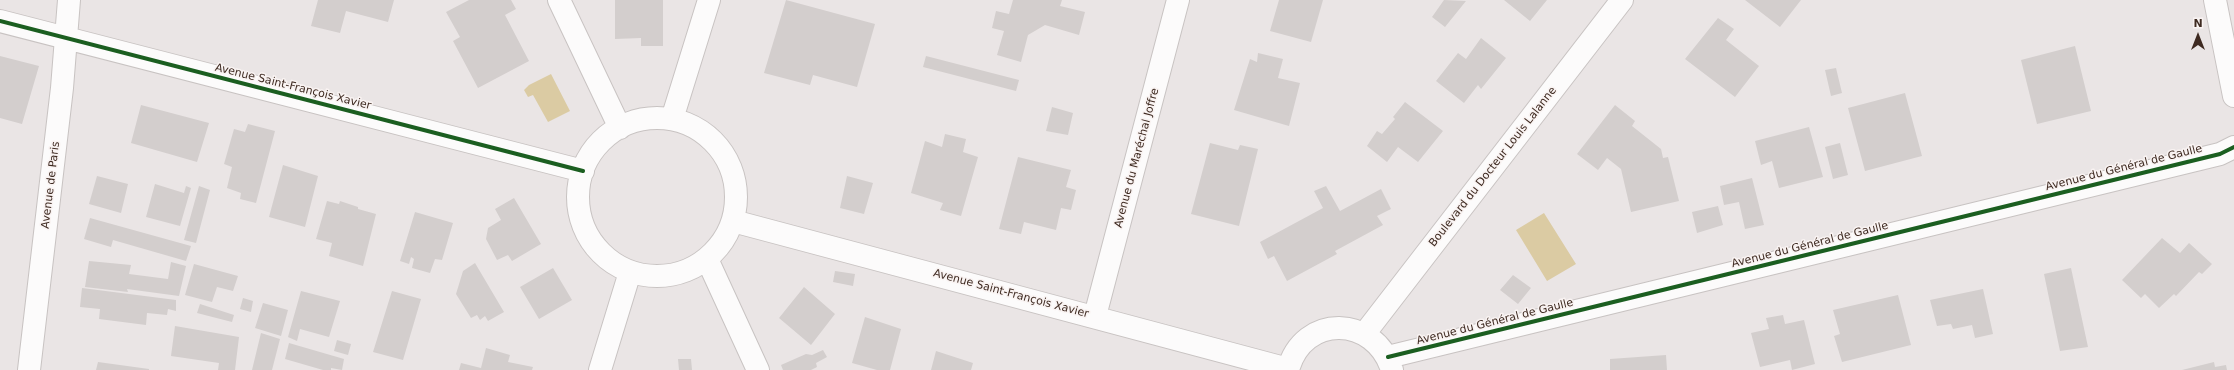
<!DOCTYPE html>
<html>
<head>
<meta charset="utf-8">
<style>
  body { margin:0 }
  #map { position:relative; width:2234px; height:370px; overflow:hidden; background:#eae5e5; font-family:"DejaVu Sans",sans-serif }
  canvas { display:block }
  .north { position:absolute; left:2178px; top:16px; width:40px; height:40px; -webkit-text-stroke:3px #f9f3f2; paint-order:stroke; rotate:0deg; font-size:11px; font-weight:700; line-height:16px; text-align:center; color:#3e2a21 }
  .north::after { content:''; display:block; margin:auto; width:14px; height:18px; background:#3e2a21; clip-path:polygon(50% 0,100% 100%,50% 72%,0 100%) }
</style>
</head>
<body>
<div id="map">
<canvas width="2234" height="370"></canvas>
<div class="north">N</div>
</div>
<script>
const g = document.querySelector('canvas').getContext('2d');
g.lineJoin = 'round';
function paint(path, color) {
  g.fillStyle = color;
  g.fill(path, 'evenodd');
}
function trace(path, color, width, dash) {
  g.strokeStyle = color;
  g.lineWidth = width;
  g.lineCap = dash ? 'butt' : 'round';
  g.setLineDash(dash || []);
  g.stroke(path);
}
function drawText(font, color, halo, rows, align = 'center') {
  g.font = font + ' "DejaVu Sans",sans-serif';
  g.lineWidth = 3;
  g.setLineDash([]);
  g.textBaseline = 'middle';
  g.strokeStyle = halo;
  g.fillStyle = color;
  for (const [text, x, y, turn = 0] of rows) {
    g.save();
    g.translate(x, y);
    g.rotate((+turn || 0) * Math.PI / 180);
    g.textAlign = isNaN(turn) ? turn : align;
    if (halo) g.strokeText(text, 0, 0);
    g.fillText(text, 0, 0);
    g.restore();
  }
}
const water = new Path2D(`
  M551 74 570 111 548 122 533 95 528 97 524 90 529 85Z
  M1544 213 1576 264 1547 281 1516 230Z`);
const building = new Path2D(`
  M318 0H394L388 22 346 11 340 33 311 26Z
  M469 0H511L516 9 505 15 529 61 478 88 453 41 460 37 446 12Z
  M615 0H663V46H641V38L615 39Z
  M786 0 875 24 857 87 813 75 810 85 764 73Z
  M1013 0H1062L1060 6 1085 12 1079 35 1045 25 1028 35 1021 62 997 55 1004 31 992 28 996 11 1009 14Z
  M1279 0H1323L1311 42 1270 31Z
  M1444 0 1466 1 1445 27 1432 17Z
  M1504 0H1547L1530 21Z
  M1745 0H1801L1780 27Z
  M1718 18 1734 29 1726 40 1759 66 1735 97 1685 59Z
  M1481 38 1506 58 1481 89 1478 85 1464 103 1436 81 1458 53 1466 59Z
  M2075 46 2091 111 2037 124 2021 60Z
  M1258 53 1283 59 1278 78 1300 83 1289 126 1234 110 1250 59 1257 62Z
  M0 56 39 66 22 124 0 118Z
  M926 56 1019 80 1016 91 923 67Z
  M1836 68 1842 93 1831 96 1825 70Z
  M1905 93 1922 156 1865 171 1848 108Z
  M1405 102 1443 131 1418 162 1398 147 1387 162 1367 146 1377 131 1382 134 1395 119 1393 117Z
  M141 105 209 123 197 162 131 143Z
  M1615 105 1635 121 1632 126 1661 149 1663 158 1668 157 1679 201 1631 212 1621 169 1607 158 1598 170 1577 154Z
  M1052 107 1073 113 1068 135 1046 131Z
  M248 124 275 131 256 203 240 199 241 193 227 188 232 167 224 164 234 129 245 132Z
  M1809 127 1823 177 1779 188 1772 161 1761 165 1755 141Z
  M945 134 966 139 963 152 978 157 961 216 940 210 943 203 911 193 925 141 942 147Z
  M1210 143 1238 150 1240 145 1258 149 1239 226 1191 214Z
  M1840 143 1848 175 1833 179 1825 147Z
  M1018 157 1071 170 1066 187 1076 190 1071 210 1061 208 1056 230 1024 222 1021 234 999 229Z
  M283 165 318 176 305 227 269 217Z
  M97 176 128 184 121 213 89 204Z
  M847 176 873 183 864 214 840 208Z
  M1752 178 1764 225 1745 229 1739 202 1724 205 1720 186Z
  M155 184 184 193 186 186 191 188 180 226 146 217Z
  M199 186 210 190 196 243 184 240Z
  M1326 186 1340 211 1381 189 1391 209 1377 216 1383 225 1335 251 1337 254 1287 281 1274 256 1268 259 1260 242 1323 208 1314 191Z
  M514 198 541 244 512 261 508 255 497 260 486 239 488 228 501 220 495 209Z
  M327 201 339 204 340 201 358 207V209L376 214 363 266 329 256 332 243 316 239Z
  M1718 206 1723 225 1697 233 1692 212Z
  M415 212 453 223 442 260 435 259 430 273 412 268 414 259 411 257 409 264 400 261Z
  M90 218 191 246 186 261 113 240 111 247 84 239Z
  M2162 238 2180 253 2189 243 2212 264 2202 274 2199 272 2176 296 2174 294 2159 308 2145 294 2141 298 2122 280Z
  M89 261 131 265 129 274 168 279 171 262 186 266 179 296 127 289 128 292 85 287Z
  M475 263 504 312 488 321 485 316 480 320 477 315 471 318 456 294 463 271Z
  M194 264 238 276 233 291 217 287 212 302 185 295Z
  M553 268 572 300 539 319 520 287Z
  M2071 268 2088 347 2060 351 2044 274Z
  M835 271 855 274 853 286 833 282Z
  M1513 275 1531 288 1518 304 1500 290Z
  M804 287 835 314 811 345 779 318Z
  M82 288 176 300V311L168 309 167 315 147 313 146 325 99 319 100 309 80 307Z
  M1983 289 1993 334 1975 338 1972 325 1953 329 1951 324 1937 326 1930 300Z
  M301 291 340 301 329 337 300 329 297 341 288 337Z
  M392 291 421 299 403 360 373 352Z
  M1898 295 1911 345 1842 362 1834 336 1840 334 1833 310Z
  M243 298 253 301 251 312 240 309Z
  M263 303 288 310 281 336 255 328Z
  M200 304 234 315 232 322 197 313Z
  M1783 315 1785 324 1804 320 1815 364 1792 370 1790 360 1760 367 1751 333 1769 329 1766 318Z
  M865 317 901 329 890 370H877L852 363Z
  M175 326 239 337 235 370H218L219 363 171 356Z
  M261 333 280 339 272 370H252Z
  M337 340 351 344 348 355 334 351Z
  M289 343 344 359 342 370 331 368V370H323L285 359Z
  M486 348 510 355 508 362 533 367 532 370H459L461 363 481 368Z
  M823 350 827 357 816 363 817 367 811 370H783L781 365 806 354 812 355Z
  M936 351 973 363 971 370H931Z
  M1666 355 1667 370H1610V359Z
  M678 359H691L692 370H679Z
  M98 362 149 369V370H96Z
  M2214 362 2215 367 2226 365 2227 370H2182Z`);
const street = new Path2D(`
  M559 0 620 128
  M2215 0 2234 96
  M0 21 583 171
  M578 197a79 79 0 1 1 158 0a79 79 0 1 1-158 0Z
  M672 119 709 0
  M733 221 1288 369
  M707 259 758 370
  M1095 316 1178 0
  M1365 333 1622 0
  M1388 357 2220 154 2234 147
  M29 370 62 88 69 0
  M600 370 630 272
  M1288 370C1303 313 1375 315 1392 370`);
const cycleway = new Path2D(`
  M0 21 583 171
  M1388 357 2220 154 2234 147`);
const streetNames = [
  ["Avenue Saint-François Xavier",293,87,14],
  ["Avenue du Maréchal Joffre",1137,158,-75],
  ["Boulevard du Docteur Louis Lalanne",1493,167,-52],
  ["Avenue du Général de Gaulle",2124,168,-14],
  ["Avenue de Paris",51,185,-83],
  ["Avenue du Général de Gaulle",1810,245,-14],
  ["Avenue Saint-François Xavier",1011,294,15],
  ["Avenue du Général de Gaulle",1495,322,-14]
];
paint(water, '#dbcba3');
paint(building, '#d3cecd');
trace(street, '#c8c3c2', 24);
trace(street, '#fcfbfb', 22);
trace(cycleway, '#1b5e20', 4);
drawText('11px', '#3e2a21', '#f9f3f2', streetNames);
</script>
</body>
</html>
